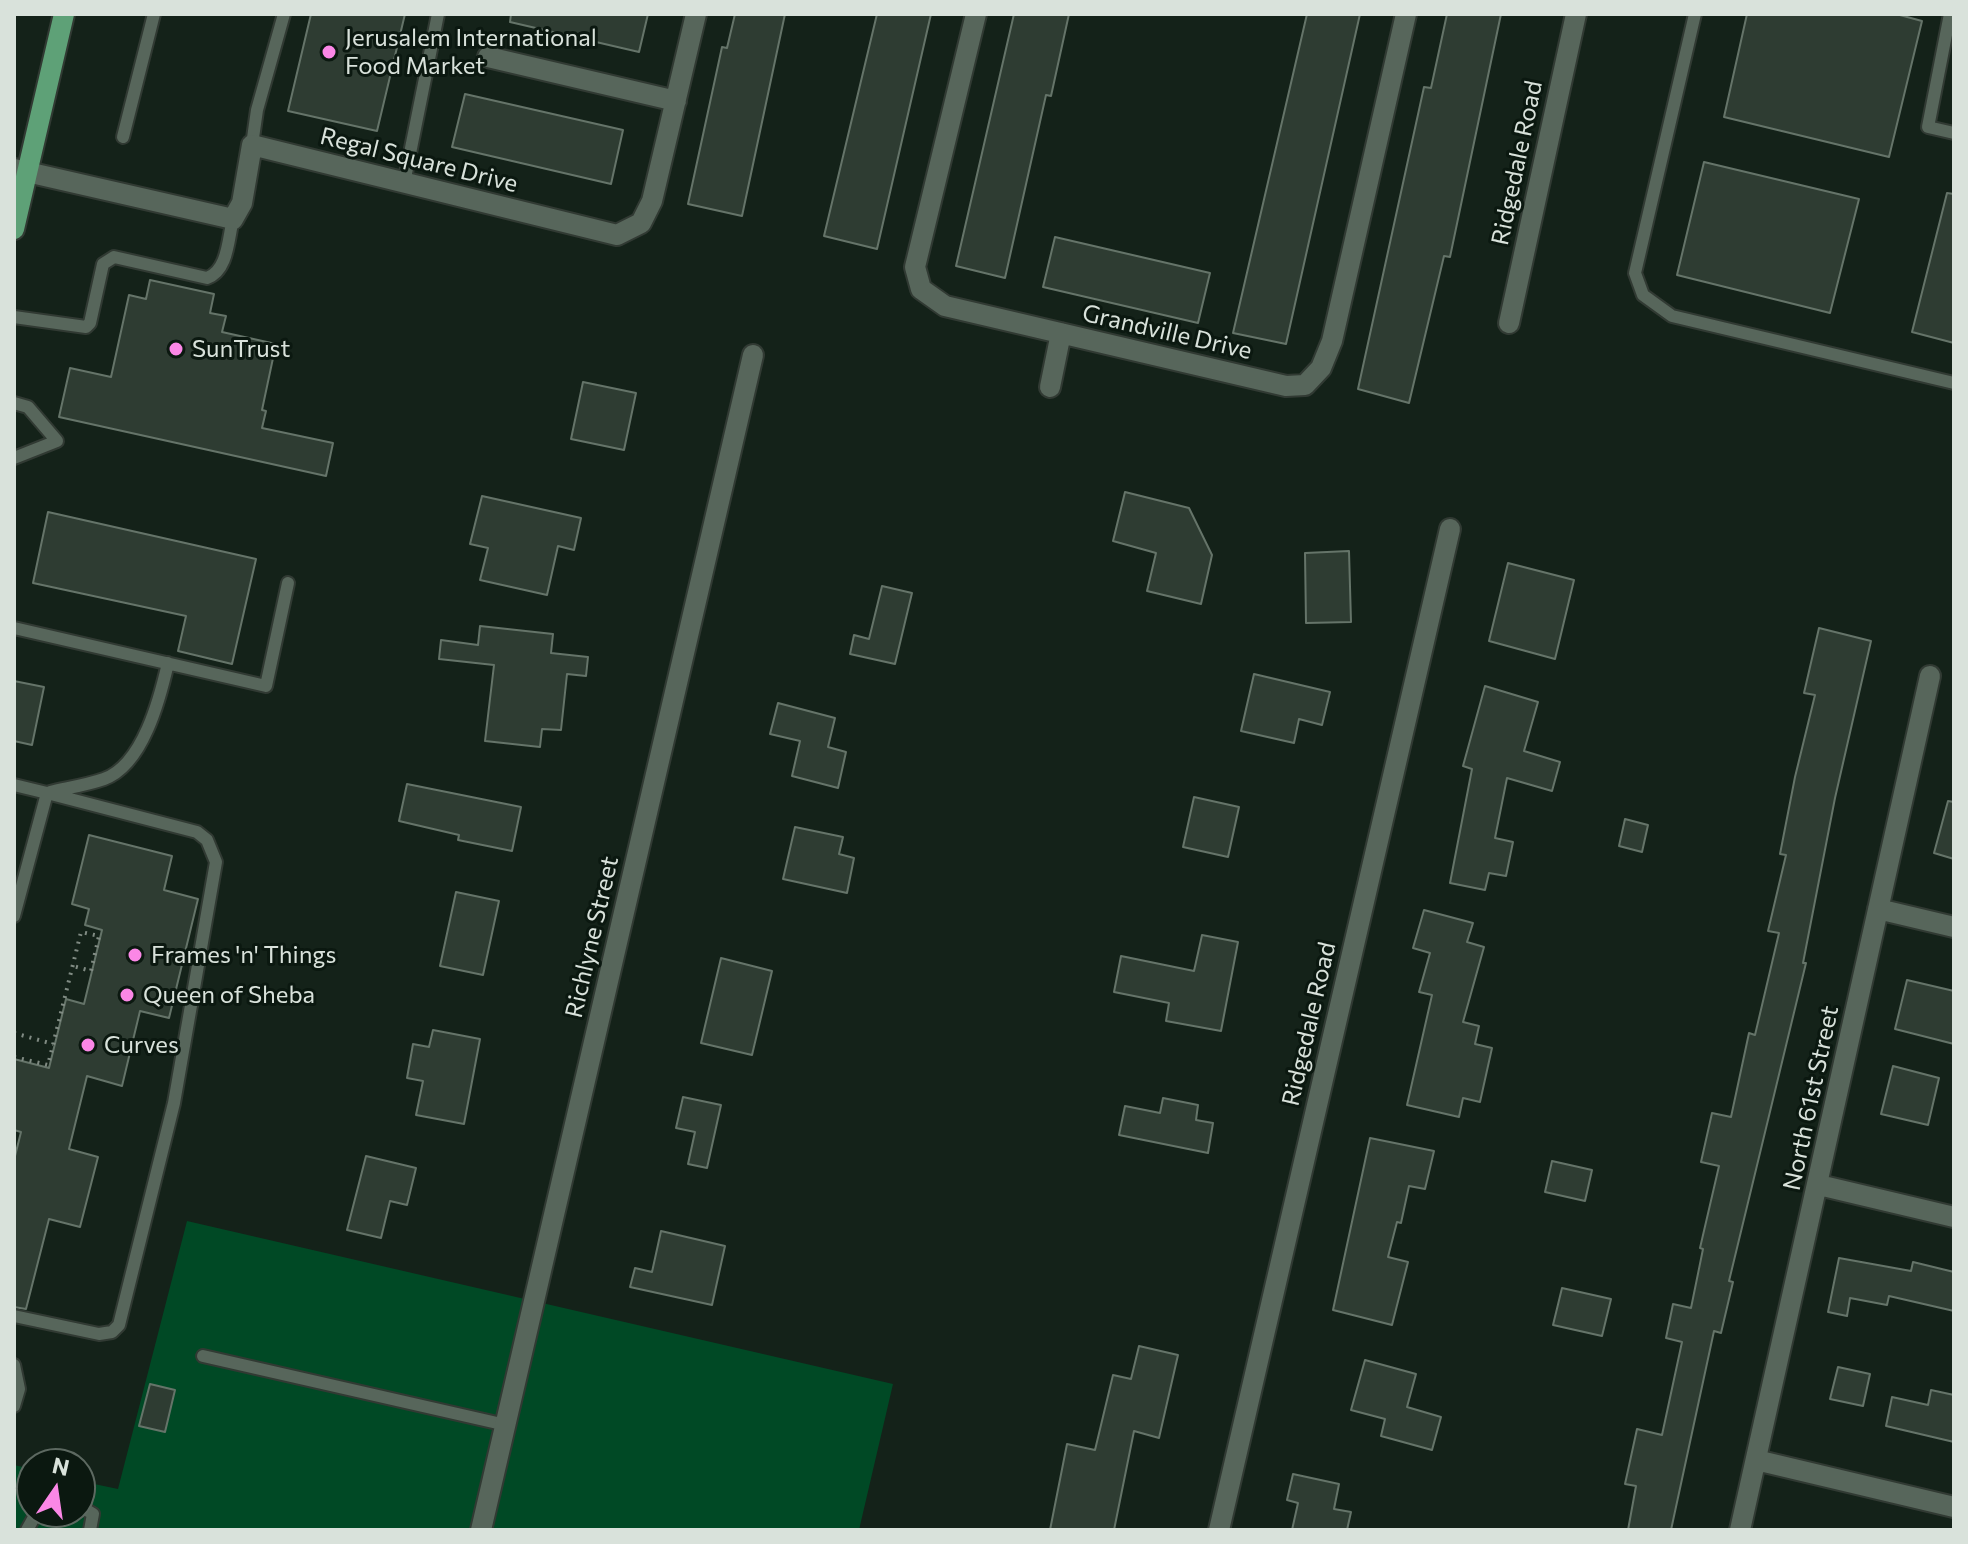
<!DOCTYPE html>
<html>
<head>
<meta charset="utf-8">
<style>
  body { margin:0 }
  #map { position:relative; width:1968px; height:1544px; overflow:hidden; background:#142219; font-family:Commissioner,sans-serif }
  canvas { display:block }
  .frame { position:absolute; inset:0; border:16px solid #d9e2db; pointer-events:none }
  .north { position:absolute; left:16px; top:1448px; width:80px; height:80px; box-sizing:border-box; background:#0b1810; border:2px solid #5d6961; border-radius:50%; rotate:13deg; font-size:22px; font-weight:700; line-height:32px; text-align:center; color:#d9e2db }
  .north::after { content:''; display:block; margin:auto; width:28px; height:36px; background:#fb87e6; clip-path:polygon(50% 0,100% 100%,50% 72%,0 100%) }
</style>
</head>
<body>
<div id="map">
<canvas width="1968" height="1544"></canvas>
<div class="frame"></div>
<div class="north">N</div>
</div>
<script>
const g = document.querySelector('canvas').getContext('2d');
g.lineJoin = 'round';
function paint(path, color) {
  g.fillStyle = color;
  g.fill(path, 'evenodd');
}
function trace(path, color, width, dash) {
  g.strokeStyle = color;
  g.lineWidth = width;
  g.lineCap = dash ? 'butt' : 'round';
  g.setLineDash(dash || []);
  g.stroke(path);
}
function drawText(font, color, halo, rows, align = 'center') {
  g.font = font + ' Commissioner,sans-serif';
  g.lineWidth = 6;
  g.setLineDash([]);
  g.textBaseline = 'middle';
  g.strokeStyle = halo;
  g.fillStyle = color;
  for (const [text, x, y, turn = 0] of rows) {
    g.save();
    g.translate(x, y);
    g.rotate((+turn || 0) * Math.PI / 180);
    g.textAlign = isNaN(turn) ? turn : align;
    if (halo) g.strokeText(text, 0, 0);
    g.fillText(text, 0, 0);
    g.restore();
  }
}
const green = new Path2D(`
  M187 1221 893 1384 859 1530H14V1465L32 1469V1512H80V1481L118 1489Z`);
const building = new Path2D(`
  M311 14H405L377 131 288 111Z
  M511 14H648L639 52 510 22Z
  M735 14H785L742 216 688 204 722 47 727 48Z
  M877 14H931L877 249 824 236Z
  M1014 14H1069L1051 96 1046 95 1005 278 956 266Z
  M1307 14H1360L1286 344 1233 333Z
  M1447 14H1501L1450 257 1444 256 1409 403 1358 389 1424 87 1431 88Z
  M1747 14H1896L1922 21 1889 157 1724 117Z
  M465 94 623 130 611 184 452 147Z
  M1704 162 1859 199 1830 313 1677 275Z
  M1947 193 1954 194V343L1912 332Z
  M1055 237 1210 273 1198 323 1043 287Z
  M150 280 214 294 210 313 226 316 222 332 276 344 262 410 266 411 262 428 333 443 326 476 59 417 70 368 111 377 129 295 146 299Z
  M583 382 636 393 624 450 571 439Z
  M1125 492 1189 508 1212 555 1201 604 1147 591 1156 553 1113 541Z
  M482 496 581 518 574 550 558 546 547 595 480 580 488 548 470 544Z
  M48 512 256 559 232 664 178 651 186 616 33 583Z
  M1349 551 1351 622 1306 623 1305 553Z
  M1508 563 1574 580 1555 659 1489 641Z
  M882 586 912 593 895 664 850 654 854 635 869 639Z
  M480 626 553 634 551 653 588 657 586 676 567 674 561 730 542 729 540 747 485 741 494 665 439 659 441 640 478 645Z
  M1819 628 1871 641 1835 798 1803 963H1806L1729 1281 1733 1282 1721 1333 1714 1331 1671 1530H1628L1636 1486 1625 1484 1637 1429 1662 1435 1682 1342 1666 1338 1673 1304 1691 1308 1703 1249 1700 1248 1719 1166 1701 1162 1712 1113 1731 1117 1749 1033 1755 1035 1779 933 1768 931 1786 855 1780 854 1795 777 1815 695 1804 693Z
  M1254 674 1330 692 1322 725 1299 719 1294 743 1241 731Z
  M14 681 44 687 32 745 14 741Z
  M1485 686 1538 702 1524 751 1560 762 1552 791 1507 778 1495 838 1513 842 1506 876 1489 873 1485 890 1450 883 1472 769 1463 766Z
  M778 703 835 718 828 747 846 752 838 788 792 776 800 741 770 734Z
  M407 784 521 807 512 851 458 840 459 835 399 821Z
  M1194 797 1239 807 1228 857 1183 847Z
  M1948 801 1954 802V859L1934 853Z
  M1625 819 1648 825 1642 852 1619 846Z
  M795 827 843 837 839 854 854 858 847 893 783 879Z
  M89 835 172 856 164 890 198 899 169 1018 140 1011 122 1086 87 1076 69 1149 98 1157 80 1227 49 1219 26 1309 14 1307V1160L21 1132 14 1130V1059L49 1068 66 999 84 1004 102 930 85 925 89 909 72 904Z
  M456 892 499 901 483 975 440 966Z
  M1424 910 1473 923 1467 942 1484 947 1463 1022 1479 1026 1475 1044 1492 1048 1480 1102 1463 1098 1459 1117 1407 1105 1432 995 1419 992 1430 953 1413 948Z
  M1202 935 1238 942 1221 1031 1166 1021 1169 1003 1114 992 1121 956 1194 971Z
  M721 958 772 971 752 1055 701 1043Z
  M1907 980 1954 991V1044L1895 1029Z
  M433 1030 480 1039 464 1124 416 1115 423 1081 407 1078 413 1044 429 1047Z
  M1893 1066 1939 1078 1928 1125 1881 1114Z
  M683 1097 721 1105 707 1168 688 1164 695 1132 676 1128Z
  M1163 1098 1198 1105 1196 1120 1213 1123 1208 1153 1119 1135 1125 1106 1160 1113Z
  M1370 1138 1434 1151 1425 1189 1409 1186 1401 1223 1397 1222 1388 1257 1408 1262 1392 1325 1333 1310Z
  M366 1156 416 1168 407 1205 390 1201 381 1238 347 1230Z
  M1552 1161 1592 1170 1585 1201 1545 1192Z
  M661 1231 725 1246 712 1305 630 1287 635 1268 652 1272Z
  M1839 1258 1911 1271 1913 1262 1954 1272V1311L1889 1296 1887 1305 1850 1298 1847 1316 1828 1312Z
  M1562 1288 1611 1299 1602 1336 1553 1325Z
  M1139 1346 1178 1355 1159 1438 1134 1431 1114 1530H1050L1067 1444 1095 1450 1113 1375 1131 1379Z
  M1365 1360 1416 1374 1407 1407 1441 1417 1432 1450 1381 1436 1385 1419 1351 1410Z
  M1838 1367 1870 1374 1863 1406 1830 1399Z
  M150 1384 175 1390 165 1432 139 1426Z
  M1931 1390 1954 1395V1442L1886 1426 1892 1397 1928 1405Z
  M1293 1474 1339 1484 1334 1509 1351 1512 1347 1530H1292L1298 1503 1287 1500Z`);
const path = new Path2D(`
  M14 1033 53 1044
  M14 1057 48 1065 81 932 99 936 91 971 73 966`);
const service = new Path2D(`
  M1695 14 1635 273 1643 295 1672 316 1954 383
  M1950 14 1928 127 1954 133
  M123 137 154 14
  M252 145 257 110 284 14
  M404 183 438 14
  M14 317 86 327 90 323 103 264 114 257 207 278C228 271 228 239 233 219
  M14 403 28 407 57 441 14 458
  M14 628 266 686 288 583
  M14 785 47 793 14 916
  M50 792C67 788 87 785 104 779 143 765 160 698 168 663
  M14 1316 99 1334 112 1332 119 1325 174 1103 216 862 207 840 197 832 47 793
  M203 1356 506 1425
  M14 1365 19 1389 14 1406
  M80 1506 93 1514 90 1530
  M27 1530 37 1512`);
const minor = new Path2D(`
  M976 14 915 267 921 289 945 306 1286 386 1305 385 1321 368 1332 341 1406 14
  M488 57 676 101
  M14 169 233 219 242 203 252 145 617 235 641 223 652 201 696 14
  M1509 323 1576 14
  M1050 387 1061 333
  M1878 909 1954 927
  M1819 1185 1954 1217
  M1756 1460 1954 1507
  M481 1530 753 355
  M1219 1530 1450 529
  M1740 1530 1930 676`);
const primary = new Path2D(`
  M14 229 64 14`);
const markers = [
  [329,52,8,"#fb87e6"],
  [176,349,8,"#fb87e6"],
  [135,955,8,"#fb87e6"],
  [127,995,8,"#fb87e6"],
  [88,1045,8,"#fb87e6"]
];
const poiNames = [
  ["Jerusalem International",345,38],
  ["Food Market",345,66],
  ["SunTrust",192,349],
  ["Frames 'n' Things",151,955],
  ["Queen of Sheba",143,995],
  ["Curves",104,1045]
];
const streetNames = [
  ["Regal Square Drive",419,160,14],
  ["Ridgedale Road",1517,163,-78],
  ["Grandville Drive",1167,332,13],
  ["Richlyne Street",592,937,-77],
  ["Ridgedale Road",1309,1024,-77],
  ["North 61st Street",1811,1098,-78]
];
paint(green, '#004925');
paint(building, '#2e3c32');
trace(building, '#657469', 2);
trace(service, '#313a33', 16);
trace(minor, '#313a33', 24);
trace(primary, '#313a33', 24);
trace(path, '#808b83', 4, [2, 6]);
trace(service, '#57665b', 12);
trace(minor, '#57665b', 20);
trace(primary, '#5ea177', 20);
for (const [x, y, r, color] of markers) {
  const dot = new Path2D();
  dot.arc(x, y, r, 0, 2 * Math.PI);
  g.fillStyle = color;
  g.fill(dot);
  trace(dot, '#0b1810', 3);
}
drawText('24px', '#d9e2db', '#0b1810', poiNames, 'left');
drawText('24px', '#d9e2db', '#0b1810', streetNames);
</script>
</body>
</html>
